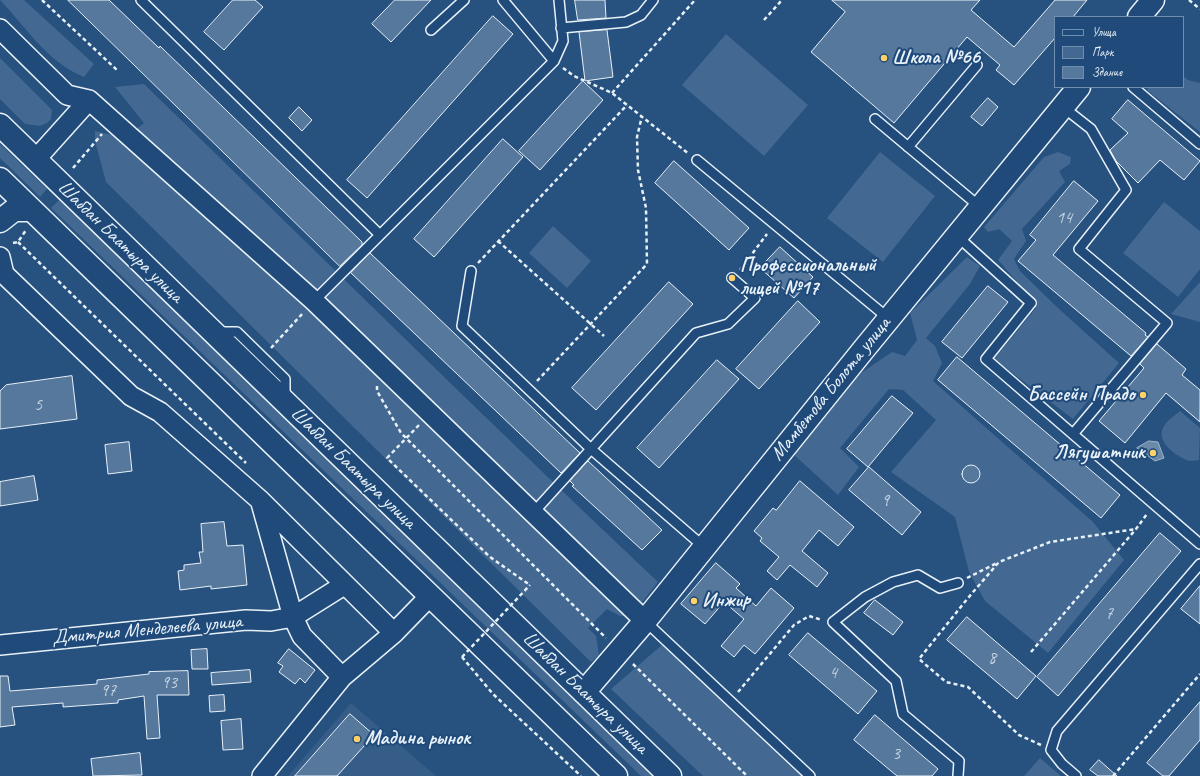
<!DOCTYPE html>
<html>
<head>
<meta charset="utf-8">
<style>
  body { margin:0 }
  #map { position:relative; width:1200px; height:776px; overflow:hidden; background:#27517f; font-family:Caveat,sans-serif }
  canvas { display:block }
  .legend { position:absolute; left:1054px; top:16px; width:130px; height:72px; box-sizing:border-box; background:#1f4a7a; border:1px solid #6f8dac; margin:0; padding:5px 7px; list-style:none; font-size:12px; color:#e8f1f8 }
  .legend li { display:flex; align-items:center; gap:8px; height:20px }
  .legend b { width:20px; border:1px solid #6f8dac }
</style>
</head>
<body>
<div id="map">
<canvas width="1200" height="776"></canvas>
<ul class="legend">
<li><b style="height:5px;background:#1f4a7a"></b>Улица</li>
<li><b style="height:11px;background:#436891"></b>Парк</li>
<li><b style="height:11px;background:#57789d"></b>Здание</li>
</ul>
</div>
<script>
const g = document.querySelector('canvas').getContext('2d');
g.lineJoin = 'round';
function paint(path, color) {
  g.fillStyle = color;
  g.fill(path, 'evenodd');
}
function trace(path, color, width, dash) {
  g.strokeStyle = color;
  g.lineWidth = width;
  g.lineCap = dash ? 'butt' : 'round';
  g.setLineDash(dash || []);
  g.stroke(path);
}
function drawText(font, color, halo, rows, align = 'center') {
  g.font = font + ' Caveat,sans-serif';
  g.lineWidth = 4;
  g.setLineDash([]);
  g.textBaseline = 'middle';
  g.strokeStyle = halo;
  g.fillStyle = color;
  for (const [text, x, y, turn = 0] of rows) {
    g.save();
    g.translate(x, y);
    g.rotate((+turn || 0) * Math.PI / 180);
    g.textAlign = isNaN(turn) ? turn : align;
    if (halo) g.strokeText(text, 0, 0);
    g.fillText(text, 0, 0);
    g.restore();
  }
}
const built = new Path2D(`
  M351 703 436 776H288Z`);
const green = new Path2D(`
  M0 0H24L94 64 84 77C48 63 26 27 0 0Z
  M726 34 808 105 764 156 682 85Z
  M0 58 52 110 51 119 47 123 40 126 25 124 0 99Z
  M1183 76 1188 80 1200 83V132L1148 91 1147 87H1183Z
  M144 84C315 250 484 418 658 582L632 615 620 616 607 609 588 628 596 636 599 655 591 662 106 182 95 141V131L125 138 144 123 115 87Z
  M0 144 47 189 40 197 0 158Z
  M880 152 935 196 883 262 827 218Z
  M1058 152 1071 157 1070 164 1059 171 1065 182 1022 229 1026 241 1014 259 1020 271 1058 308 1119 363 1073 419 994 359 1036 308 1027 293 998 260 1012 241 999 229 988 232 984 227 1044 157Z
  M59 200 446 568 660 776H641L51 208Z
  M1164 202 1200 231V269L1178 297 1123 253Z
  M553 226 591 261 567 288 529 253Z
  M967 257 980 266 970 284 926 338 935 346 942 363 933 381 1093 522 1124 560 1048 653 985 601 969 572 955 517 891 472 936 420 903 390 889 389 840 448 859 467 838 495 792 453 861 373 892 352 905 356 917 340 910 313Z
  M1200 282V322L1171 314Z
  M1180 411 1200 428 1199 460C1196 460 1190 462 1187 460 1176 456 1156 442 1163 428 1166 421 1174 416 1180 411Z
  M663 644 792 768 801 776H703L611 689Z
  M1040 758 1061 776H1024Z`);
const water = new Path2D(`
  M1149 441 1158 442 1164 458 1155 461 1137 448Z`);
const building = new Path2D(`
  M68 0H109L159 48 160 46 362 242V245L340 266Z
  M233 0H255L263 7 224 50 204 32Z
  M395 0H431L391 42 372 24Z
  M575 0H605L606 18 578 20Z
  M832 0H980L971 10 1014 47 1055 0H1087L1073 17H1055V38L1014 85 996 70 1000 65 967 37 894 123 811 52 845 12Z
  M493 16 513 34 367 198 347 180Z
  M607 30 613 77 585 81 579 32Z
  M583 81 603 100 540 170 519 151Z
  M988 98 998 107 982 126 971 117Z
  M1128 100 1200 161 1184 180 1160 160 1138 183 1116 161 1110 150 1128 133 1112 119Z
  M299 107 312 120 302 131 289 118Z
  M503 139 523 157 434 257 414 239Z
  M674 161 749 228 729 250 655 183Z
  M1074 181 1098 201 1053 255 1146 333 1145 335 1148 337 1131 356 1018 261 1036 240 1030 235Z
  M780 247 813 277 794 298 760 268Z
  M370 253 580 453 561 473 351 273Z
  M669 282 693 304 596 410 572 388Z
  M988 286 1008 302 962 358 942 342Z
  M798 301 820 322 759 389 736 369Z
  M1157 344 1186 369 1182 375 1200 390V422L1166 393 1125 443 1099 421 1144 368 1140 364Z
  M957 357 1120 495 1101 518 938 380Z
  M717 360 739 379 659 468 637 448Z
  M72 376 77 419 0 429V391L6 385Z
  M892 396 913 413 868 467 847 449Z
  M129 442 132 471 108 474 105 445Z
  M588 461 662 530 642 550 572 486 574 485 570 481Z
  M962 474a9 9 0 1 1 18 0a9 9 0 1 1-18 0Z
  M869 467 921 512 902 535 849 490Z
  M34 476 38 500 0 506V482Z
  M800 481 854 527 838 546 819 530 802 551 828 573 817 587 790 565 777 580 767 571 779 557 760 541 762 538 754 531 773 508 776 510Z
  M224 522 227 546 243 545 247 585 211 589V586L180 590 178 571 184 570V565L201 563 199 552H203L201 524Z
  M1160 533 1181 551 1058 696 1037 677Z
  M716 563 740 584 736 588 756 606 771 588 794 608 755 654 744 645 734 657 721 646 744 619 724 602 705 624 681 604Z
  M1200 586V624L1181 609Z
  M875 600 903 622 893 635 864 613Z
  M967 617 1036 676 1017 699 947 640Z
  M808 633 877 691 858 714 789 655Z
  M207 649 208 669H192L191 650Z
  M289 649 315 670 305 683 300 678 295 684 279 672 283 666 278 663Z
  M250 670 251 682 212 685 211 673Z
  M188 671 189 695H157L160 738 147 739 144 696 118 700V703L63 707V703L12 707 15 725 0 727V676H8L10 691 97 684V680L149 674V672Z
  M224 695 225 711 210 712 209 696Z
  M1200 702V740L1169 776H1163L1147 763Z
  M350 714 374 735 337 776H295Z
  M875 715 938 769 932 776H897L854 740Z
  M241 719 243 749 223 750 221 721Z
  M140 753 142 775 93 776 91 759Z
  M1099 760 1117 776H1098L1090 770Z`);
const path = new Path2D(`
  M42 0 117 70
  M1189 0 1200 9
  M764 20 782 0
  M563 68 574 76 612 93 689 154
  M612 93 695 0
  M73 168 102 134
  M498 241 604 336
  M18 242 246 463
  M13 243 18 242 26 230
  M478 263 627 105
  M740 270 767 234
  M271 348 303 313
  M537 381 647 264 646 208 638 170 637 137 642 116
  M377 386V391L401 433 606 638
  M419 425 387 458 490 557 530 585
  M967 578 997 563
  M1031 652 1136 529 1147 514
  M462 657 493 694 581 776
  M633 664 747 776
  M738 692 794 625 809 616 822 620
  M1041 745 1019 735 968 687 946 682 919 659 968 598 999 562 1050 542 1136 529
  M1113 776 1200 674`);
const lane = new Path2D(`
  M141 0 380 235
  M503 0 554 61
  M561 28 626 22 641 15 653 0
  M431 30 464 0
  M1133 87 1200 144
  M1063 107 1091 129 1126 190 1079 249 1167 323 1073 434
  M875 119 980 207
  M908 147 977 65
  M697 160 888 318
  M957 236 1031 303 986 359 1200 544
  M471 271 462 326 591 449 704 547
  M314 301 554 61 563 41 559 0
  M217 332H237L285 379V397
  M534 512 696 333 728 324 755 298 732 278
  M958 583 940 588 918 575 893 582 865 597 833 622 896 681 903 714 959 761 958 776
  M645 621 810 776
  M1076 776 1062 764 1051 750 1057 731 1200 564`);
const street = new Path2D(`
  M0 29 67 95 89 100 314 301 645 621
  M36 159 89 100
  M0 257 4 274 131 396 160 412 261 501 394 633
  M261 503 293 617 302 636 342 677
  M0 645 246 620 271 621 293 617 344 585
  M262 776 342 677 394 633 430 596`);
const secondary = new Path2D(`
  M1139 17 1153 0
  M584 692 645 621 864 349 1079 87`);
const primary = new Path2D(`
  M0 125 670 776
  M0 179 616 776
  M0 221 14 210H31`);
const pathBridge = new Path2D(`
  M462 657 530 585`);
const markers = [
  [884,58,4,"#ffd166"],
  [732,278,4,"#ffd166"],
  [1143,395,4,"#ffd166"],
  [1153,453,4,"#ffd166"],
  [694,601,4,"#ffd166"],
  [357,739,4,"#ffd166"]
];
const numberNames = [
  ["14",1064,218],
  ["5",38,405],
  ["9",885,501],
  ["7",1109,614],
  ["8",992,658],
  ["4",833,673],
  ["93",169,683],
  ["97",108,691],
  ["3",896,754]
];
const poiNames = [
  ["Школа №66",892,58],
  ["Профессиональный",740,266],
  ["лицей №17",740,289],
  ["Бассейн Прадо",1135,395,"right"],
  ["Лягушатник",1145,453,"right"],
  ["Инжир",702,601],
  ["Мадина рынок",365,739]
];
const streetNames = [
  ["Шабдан Баатыра улица",120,242,44],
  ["Мамбетова Болота улица",831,389,-51],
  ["Шабдан Баатыра улица",353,468,44],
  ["Дмитрия Менделеева улица",147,630,-5],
  ["Шабдан Баатыра улица",585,693,44]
];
paint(built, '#355d88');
paint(green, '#436891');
paint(water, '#6b8aaa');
trace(water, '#9db3c9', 1);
paint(building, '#57789d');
trace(building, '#e8f1f8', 1);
trace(lane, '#e8f1f8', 12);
trace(street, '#e8f1f8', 22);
trace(secondary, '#e8f1f8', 25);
trace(primary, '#e8f1f8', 25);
trace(path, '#e8f1f8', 2.5, [4, 3]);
trace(lane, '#1f4a7a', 9);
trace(street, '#1f4a7a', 19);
trace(secondary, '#1f4a7a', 22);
trace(primary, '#1f4a7a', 22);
trace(pathBridge, '#e8f1f8', 2.5, [4, 3]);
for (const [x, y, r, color] of markers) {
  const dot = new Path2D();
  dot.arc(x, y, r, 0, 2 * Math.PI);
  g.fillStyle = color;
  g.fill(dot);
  trace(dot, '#1f4a7a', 1.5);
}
drawText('18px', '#c4d3e1', null, numberNames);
drawText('bold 20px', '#e8f1f8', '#1f4a7a', poiNames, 'left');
drawText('20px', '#e8f1f8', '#1f4a7a', streetNames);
</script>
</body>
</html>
